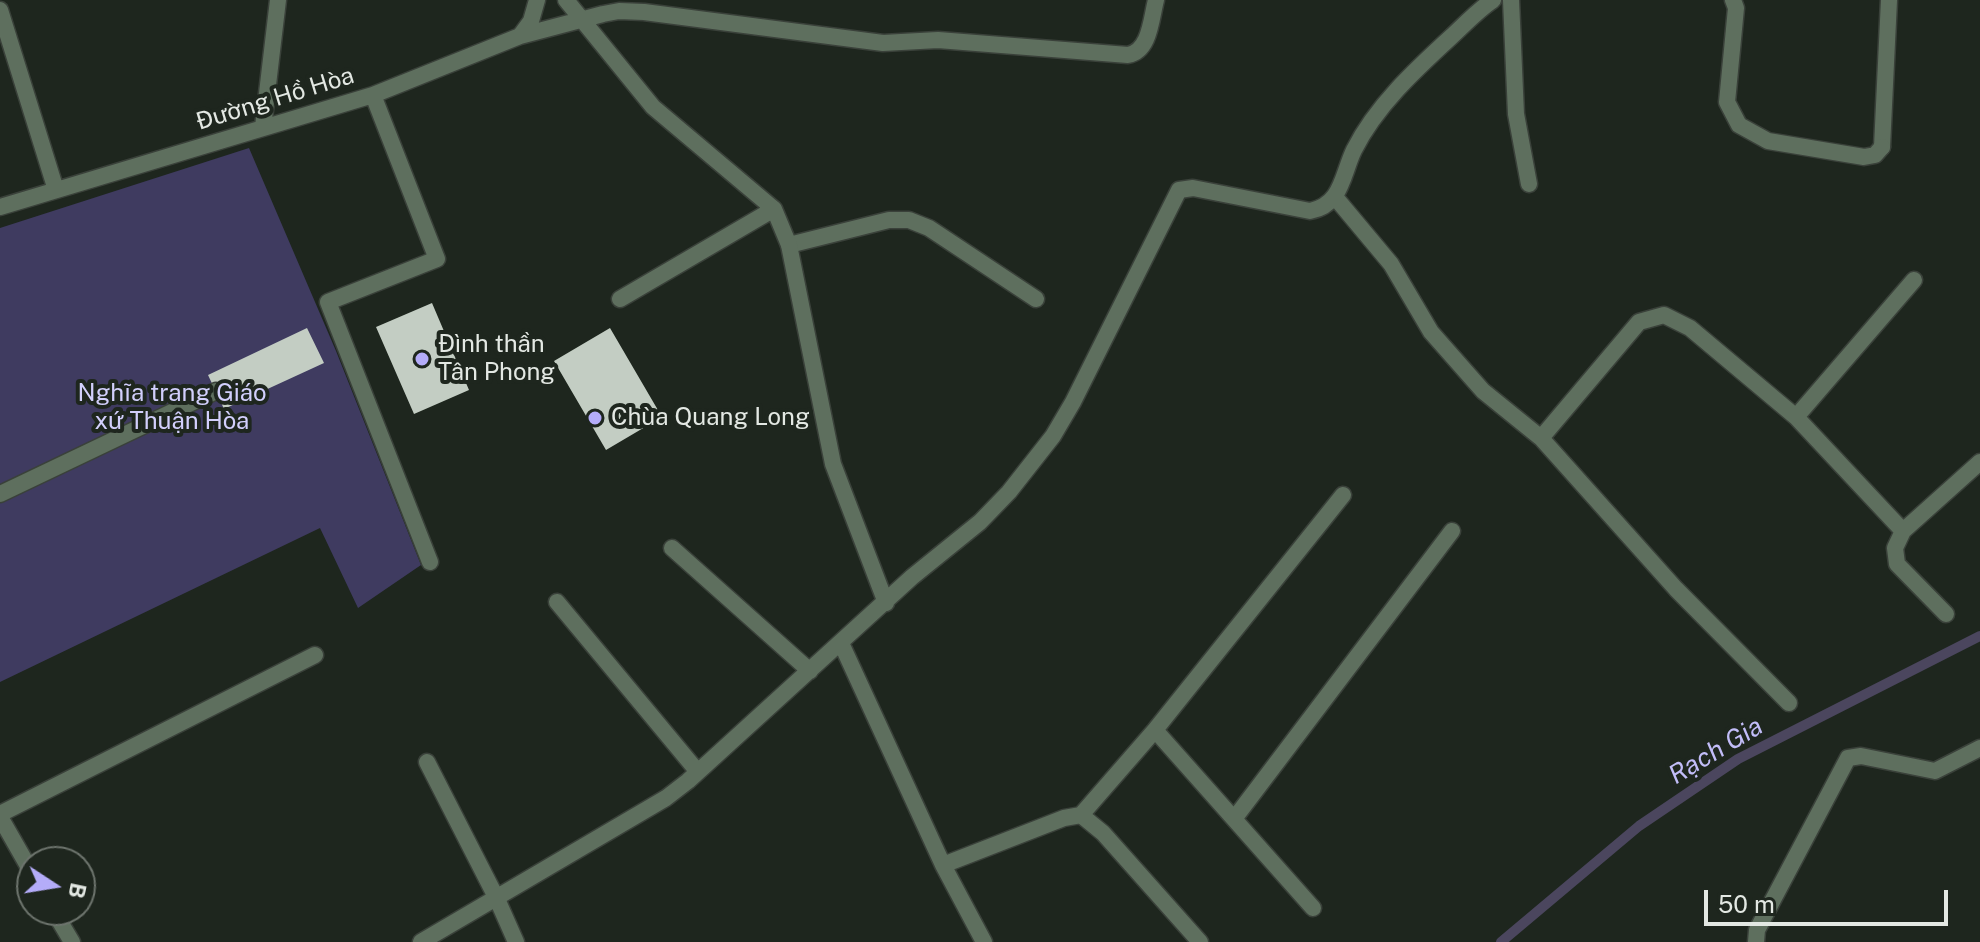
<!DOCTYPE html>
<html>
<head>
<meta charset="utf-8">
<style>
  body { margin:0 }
  #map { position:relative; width:1980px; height:942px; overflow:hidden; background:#1e261e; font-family:"Public Sans",sans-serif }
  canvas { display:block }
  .north { position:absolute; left:16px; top:846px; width:80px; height:80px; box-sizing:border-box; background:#1e261e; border:2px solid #6d746d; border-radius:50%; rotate:102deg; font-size:22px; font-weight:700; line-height:32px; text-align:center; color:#e3e8e3 }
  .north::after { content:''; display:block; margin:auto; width:28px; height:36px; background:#b4acf9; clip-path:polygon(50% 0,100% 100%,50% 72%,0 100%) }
  .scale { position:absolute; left:1704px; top:890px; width:244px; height:36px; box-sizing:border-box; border:4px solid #e3e8e3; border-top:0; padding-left:10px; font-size:24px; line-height:28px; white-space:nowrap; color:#e3e8e3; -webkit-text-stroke:6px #1e261e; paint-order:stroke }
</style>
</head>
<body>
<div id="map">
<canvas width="1980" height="942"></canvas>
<div class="north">B</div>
<div class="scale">50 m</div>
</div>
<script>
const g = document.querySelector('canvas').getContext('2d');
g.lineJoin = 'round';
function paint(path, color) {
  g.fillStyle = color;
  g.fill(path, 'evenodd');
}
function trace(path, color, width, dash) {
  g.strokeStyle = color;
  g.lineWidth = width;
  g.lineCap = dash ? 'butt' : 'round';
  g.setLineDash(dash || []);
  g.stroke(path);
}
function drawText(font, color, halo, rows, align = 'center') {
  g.font = font + ' "Public Sans",sans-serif';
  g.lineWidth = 8;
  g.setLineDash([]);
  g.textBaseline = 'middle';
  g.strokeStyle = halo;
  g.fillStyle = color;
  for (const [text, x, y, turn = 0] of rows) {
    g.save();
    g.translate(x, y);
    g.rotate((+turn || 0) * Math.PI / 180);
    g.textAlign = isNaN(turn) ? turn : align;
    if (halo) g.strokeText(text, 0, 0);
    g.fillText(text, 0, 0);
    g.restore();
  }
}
const green = new Path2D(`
  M249 148 336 351 421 565 358 608 320 528 0 682V228Z`);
const stream = new Path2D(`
  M1501 942 1639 826 1738 759 1980 636`);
const building = new Path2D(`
  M432 303 469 390 414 414 376 327Z
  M307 328 324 363 224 409 208 375Z
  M610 328 662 417 606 450 554 361Z`);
const lane = new Path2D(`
  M1882 147 1889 0
  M789 245 889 220H909L929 228 1036 299
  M0 494 216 391`);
const street = new Path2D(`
  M566 0 653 107 774 209 789 245 833 464 886 603
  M1511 0 1516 114 1529 184
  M1733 0 1736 8 1727 102 1739 125 1768 141 1864 157 1875 155 1882 147
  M0 10 56 190
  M520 36 531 21 537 0
  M373 95 437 259 328 302 430 562
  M263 127 278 0
  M1335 197 1391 264 1431 332 1483 391 1541 438 1639 322 1664 315 1690 328 1796 417 1903 531
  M0 207 373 95 520 36 603 14 619 11 644 12 883 43 938 40 1128 55C1150 51 1151 19 1156 0
  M620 299 774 209
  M1796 417 1914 280
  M1541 438 1676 589 1789 703
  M672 548 810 671
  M557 602 698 772
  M1946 614 1897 564 1895 548 1903 531 1980 462
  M841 643 943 865 984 942
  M1155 730 1313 908
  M427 762 497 899 516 942
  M0 814 315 655
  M1081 815 1155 730 1343 495
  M0 817 32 873
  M1234 819 1452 531
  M943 865 1064 818 1081 815 1103 833 1200 942
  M53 910 72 942
  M421 942 666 798 688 781 912 577 980 522 1009 492 1053 436 1073 402 1179 190 1193 188 1310 211C1342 205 1342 175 1354 150 1376 106 1415 70 1451 37 1465 24 1478 10 1493 0
  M1756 942 1757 930 1848 758 1861 756 1935 771 1980 748`);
const markers = [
  [422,359,8,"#b4acf9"],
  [595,418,8,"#b4acf9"]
];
const streetNames = [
  ["Đường Hồ Hòa",275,99,-17]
];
const poiNames = [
  ["Đình thần",438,345],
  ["Tân Phong",438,373],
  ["Chùa Quang Long",611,418]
];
const parkNames = [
  ["Nghĩa trang Giáo",172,394],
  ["xứ Thuận Hòa",172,422]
];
const waterNames = [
  ["Rạch Gia",1716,751,-31]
];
paint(green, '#3f3b60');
trace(stream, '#4b465e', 10);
paint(building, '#c3cdc3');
trace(lane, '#3a413a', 19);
trace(street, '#3a413a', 19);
trace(lane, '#5e6f5e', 16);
trace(street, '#5e6f5e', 16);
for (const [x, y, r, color] of markers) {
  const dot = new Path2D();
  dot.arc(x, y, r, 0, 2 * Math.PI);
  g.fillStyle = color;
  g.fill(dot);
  trace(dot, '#1e261e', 3);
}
drawText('24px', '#e3e8e3', '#1e261e', streetNames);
drawText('24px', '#e3e8e3', '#1e261e', poiNames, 'left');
drawText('24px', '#d2cffc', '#1e261e', parkNames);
drawText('italic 26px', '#c2bdf8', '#1e261e', waterNames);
</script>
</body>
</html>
